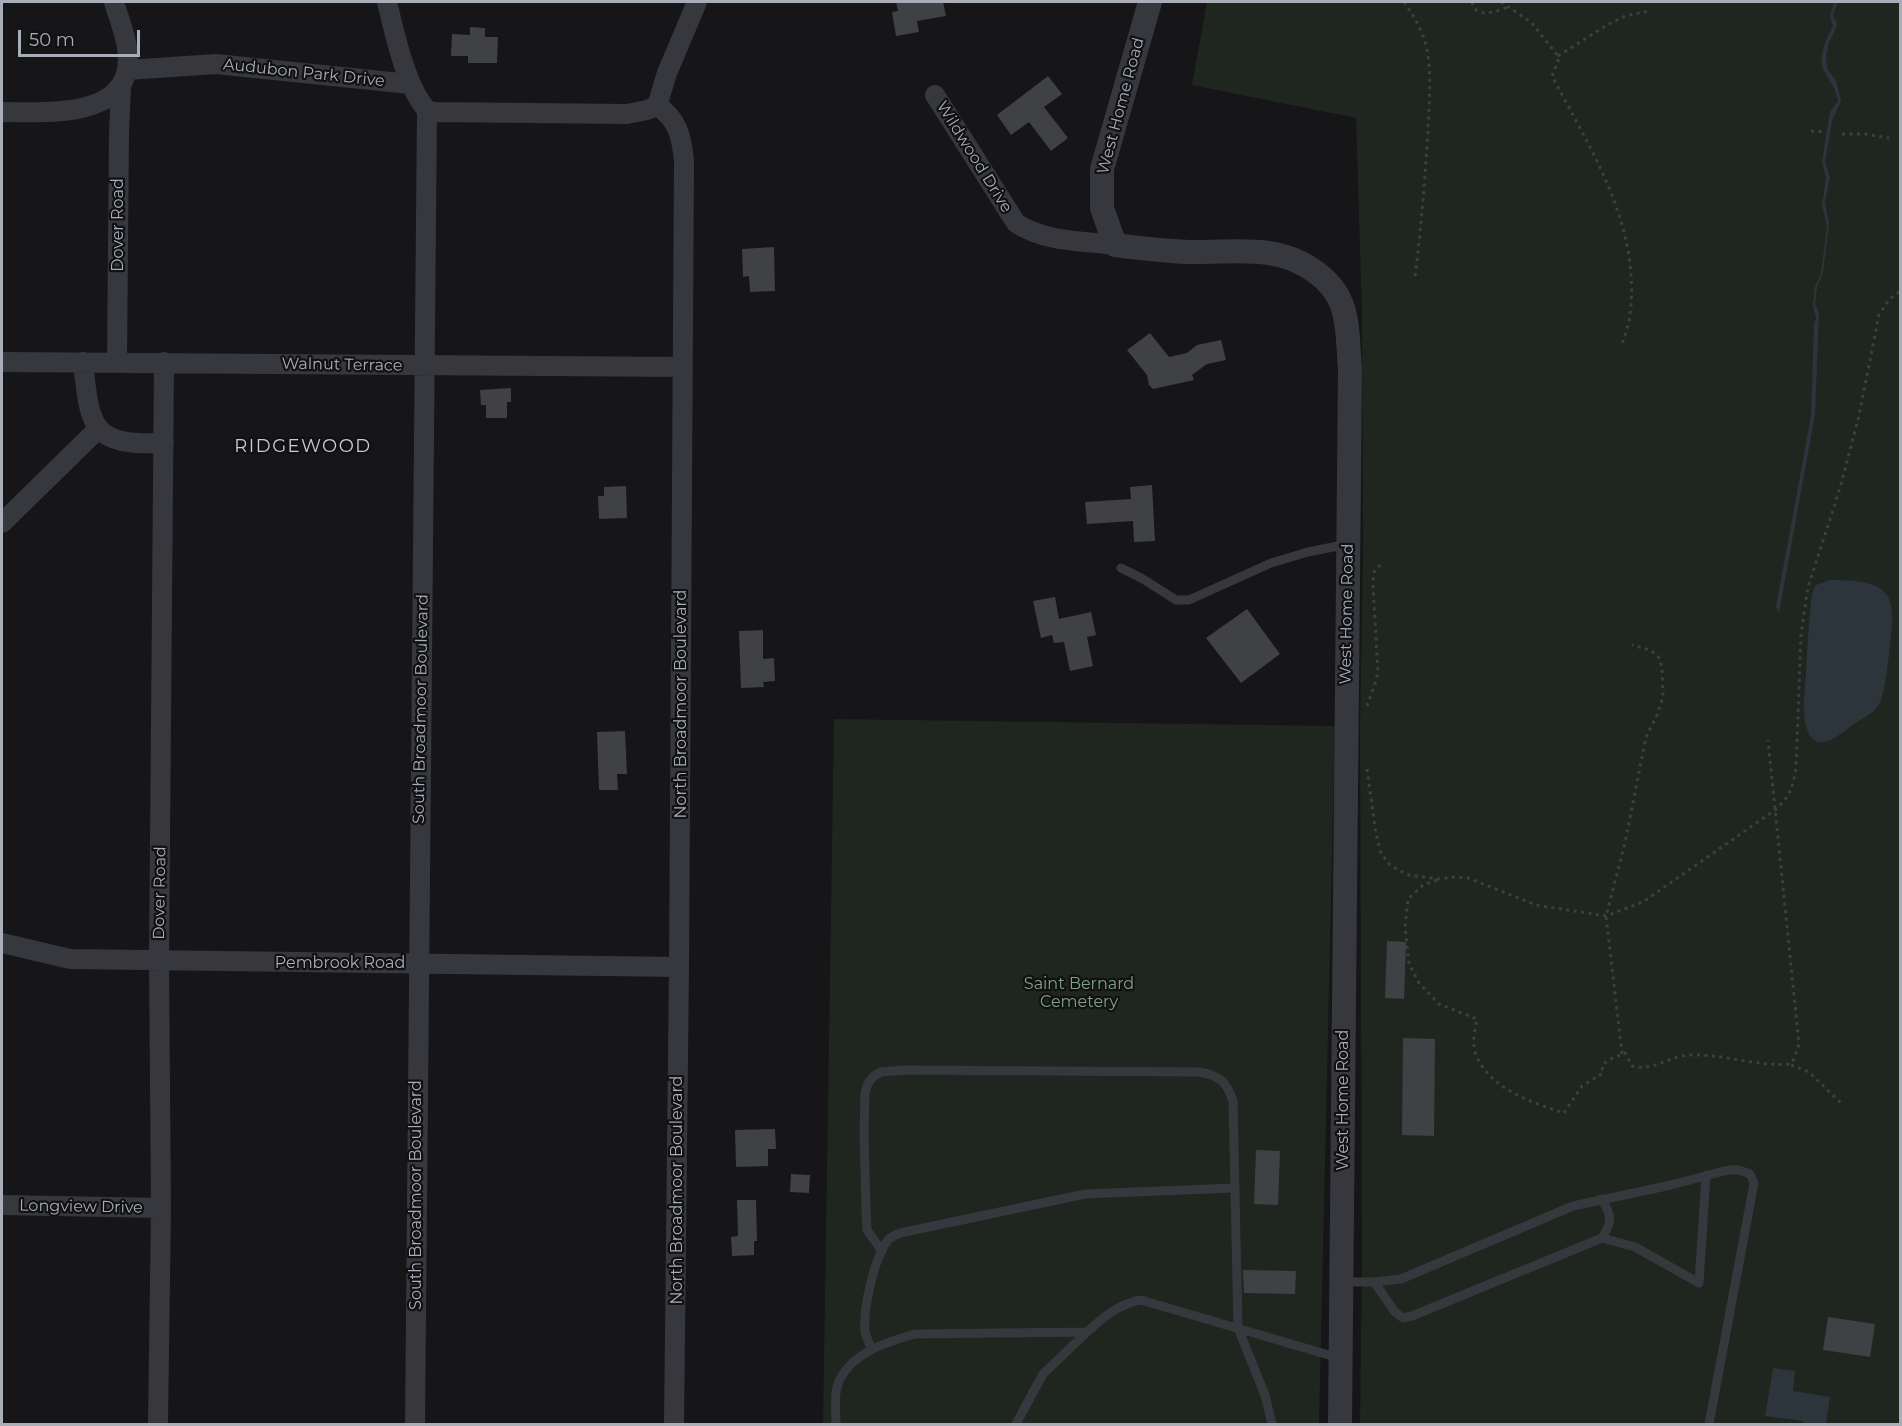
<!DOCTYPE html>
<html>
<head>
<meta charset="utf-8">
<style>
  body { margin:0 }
  #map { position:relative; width:1902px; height:1426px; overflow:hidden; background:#161618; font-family:Montserrat,sans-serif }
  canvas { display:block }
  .frame { position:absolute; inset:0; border:3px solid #a8adb8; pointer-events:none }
  .scale { position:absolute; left:18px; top:30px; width:122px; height:27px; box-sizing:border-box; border:3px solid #a8adb8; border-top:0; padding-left:8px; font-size:18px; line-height:21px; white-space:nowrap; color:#a8adb8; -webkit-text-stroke:4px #111113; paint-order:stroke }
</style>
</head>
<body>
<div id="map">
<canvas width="1902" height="1426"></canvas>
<div class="frame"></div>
<div class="scale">50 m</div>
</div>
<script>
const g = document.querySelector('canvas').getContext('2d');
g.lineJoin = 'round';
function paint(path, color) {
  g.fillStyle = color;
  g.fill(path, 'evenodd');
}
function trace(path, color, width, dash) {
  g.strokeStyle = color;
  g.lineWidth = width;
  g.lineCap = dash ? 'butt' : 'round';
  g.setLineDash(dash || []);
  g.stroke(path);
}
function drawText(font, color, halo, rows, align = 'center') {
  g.font = font + ' Montserrat,sans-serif';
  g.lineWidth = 4.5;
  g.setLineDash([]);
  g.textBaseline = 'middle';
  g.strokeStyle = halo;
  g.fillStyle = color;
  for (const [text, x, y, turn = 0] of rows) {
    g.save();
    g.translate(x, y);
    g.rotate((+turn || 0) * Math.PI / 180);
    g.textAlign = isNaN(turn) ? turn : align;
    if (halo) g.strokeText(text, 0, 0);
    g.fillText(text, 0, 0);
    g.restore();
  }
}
const green = new Path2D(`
  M1207 2H1900V1424H1360L1362 1260 1360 728 1363 551 1362 313 1356 118 1192 85Z
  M834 719 1335 726 1319 1424H823Z`);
const water = new Path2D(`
  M1834 2H1838L1833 15 1837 24 1835 31 1829 42 1826 57 1827 68 1836 81 1841 101 1832 121 1825 163 1830 177 1825 202 1829 224 1823 272 1817 288 1815 304 1819 313 1815 414 1779 613 1776 607 1811 416 1814 325 1816 318 1813 306 1815 287 1821 273 1827 226 1822 206 1826 178 1822 162 1830 112 1838 101C1836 88 1830 82 1824 71 1817 57 1827 38 1833 26L1830 16Z
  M1830 580C1897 580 1896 596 1889 655 1887 668 1885 693 1879 704 1873 714 1863 718 1854 724 1842 733 1816 757 1807 729 1801 713 1805 691 1806 674 1807 647 1809 620 1812 593L1816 585Z
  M1773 1368 1795 1371 1793 1391 1830 1397 1826 1424H1803V1421L1765 1416Z`);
const building = new Path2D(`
  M896 2H943L946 16 917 21 919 32 896 36 892 12 898 11Z
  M470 27 485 28V37H498L497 63H468V56H451L452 34 470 35Z
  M1048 76 1062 94 1044 107 1068 138 1051 151 1029 122 1011 135 997 115Z
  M774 247 775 291 750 292 749 276 743 277 742 249Z
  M1150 333 1169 357 1187 353 1197 345 1221 340 1226 360 1207 364 1192 375 1194 380 1153 389 1149 385 1147 375 1127 350Z
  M511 388V402H507V418H486V405H481L480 390Z
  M1152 485 1155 541 1134 542 1133 521 1087 524 1085 502 1131 499 1130 487Z
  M626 486 627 518 599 519 598 496H604V487Z
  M1055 597 1059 619 1091 612 1096 635 1087 637 1093 666 1070 671 1064 642 1054 643 1052 635 1041 638 1033 601Z
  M1247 609 1280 654 1241 683 1206 638Z
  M763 630V659L774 658 775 681 763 682 764 687 741 688 739 631Z
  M625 731 627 774H617L618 790H599L597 732Z
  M1387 941 1406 942 1404 999 1385 998Z
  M1403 1038 1435 1039 1434 1136 1402 1135Z
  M775 1129 776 1149H768V1166L736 1167 735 1130Z
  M1256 1150 1280 1151 1278 1205 1254 1204Z
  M791 1174 810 1175 809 1193 790 1192Z
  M737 1200H756L757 1241H754V1255L732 1256 731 1237 738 1236Z
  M1243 1270 1296 1271 1295 1294 1244 1293Z
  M1828 1317 1875 1324 1870 1357 1823 1350Z`);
const path = new Path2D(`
  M1404 2C1412 13 1419 25 1424 38 1433 66 1429 101 1428 130 1425 180 1421 228 1415 278
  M1472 2C1475 19 1496 12 1508 7
  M1501 2 1531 22 1558 56V62L1552 76C1591 150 1641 226 1630 314 1629 325 1625 335 1622 345
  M1558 56 1607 25 1625 16 1649 11
  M1811 131 1825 132
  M1842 134H1865L1889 138
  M1367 706 1375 684 1378 672 1373 586 1374 572 1380 565
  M1367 769 1376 834 1381 853 1389 864 1398 870 1409 875 1439 879 1453 877 1468 878 1536 905 1606 916 1643 902 1775 810C1789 798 1793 787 1796 768L1801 634 1808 587 1840 488 1858 420 1879 315C1885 306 1890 296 1900 292
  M1437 880 1423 885 1408 899 1405 927 1409 964 1419 983 1439 1004 1477 1019C1475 1030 1472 1041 1475 1052 1488 1089 1531 1102 1564 1113L1582 1086 1603 1073 1602 1066 1608 1060 1625 1053 1632 1066C1654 1072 1670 1055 1691 1055 1725 1054 1757 1067 1790 1064L1794 1059 1799 1044 1768 740
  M1622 1054 1606 916 1625 843 1646 737 1657 715 1663 697 1662 667 1658 656 1650 650 1632 645
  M1791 1065 1809 1072 1843 1105`);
const service = new Path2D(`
  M1121 568 1143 579 1176 600H1189L1271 563 1308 552 1348 544
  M1602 1238 1635 1247 1699 1283 1706 1175
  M882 1251 867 1230 866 1209 864 1135 865 1093 868 1083 874 1076 881 1072 905 1070 1199 1072C1219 1075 1227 1082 1233 1101L1238 1328 1265 1395 1272 1424
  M1342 1282H1374L1401 1279 1573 1206 1671 1185 1728 1170H1739L1750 1174 1754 1183 1709 1424
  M1374 1282 1395 1312 1403 1318 1412 1316 1602 1238C1613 1221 1612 1215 1601 1199
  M1087 1332C1104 1317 1118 1304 1141 1300L1339 1358
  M871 1348C869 1343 866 1337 865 1331 863 1309 874 1258 888 1240 891 1237 896 1235 900 1233L1085 1194 1234 1188
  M836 1424C836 1413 834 1398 837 1387 847 1354 886 1342 915 1334L1087 1332 1043 1374 1016 1424`);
const minor = new Path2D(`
  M387 2C394 31 406 88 427 110L415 1424
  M127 70 216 64 410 84
  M935 95 1016 223C1044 242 1083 241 1115 245
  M657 106C678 118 682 139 684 161L679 967 674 1424
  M657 106 667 73 697 2
  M427 110 434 112 627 114 647 110 657 106
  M2 112C39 112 119 119 127 69 131 46 120 23 114 2
  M2 362 683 367
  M83 362C90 428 91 446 164 443
  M117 362 119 133 121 88
  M2 523 97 430
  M2 943 70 959 679 967
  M2 1205 161 1208
  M158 1424 161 1208 159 961 164 362`);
const tertiary = new Path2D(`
  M1150 2 1102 169V208L1115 245C1139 248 1164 251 1189 252 1234 253 1278 243 1317 273 1328 281 1337 292 1342 305 1349 325 1348 348 1350 369L1340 1424`);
const streetNames = [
  ["Audubon Park Drive",304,73,6],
  ["West Home Road",1121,106,-75],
  ["Wildwood Drive",974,157,58],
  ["Dover Road",118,225,-90],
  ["Walnut Terrace",342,365,1],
  ["West Home Road",1347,614,-89],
  ["North Broadmoor Boulevard",681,704,-90],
  ["South Broadmoor Boulevard",421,709,-89],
  ["Dover Road",160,893,-89],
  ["Pembrook Road",340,963],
  ["West Home Road",1343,1100,-90],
  ["North Broadmoor Boulevard",677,1190,-90],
  ["South Broadmoor Boulevard",416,1195,-90],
  ["Longview Drive",81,1207,1]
];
const parkNames = [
  ["Saint Bernard",1079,984],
  ["Cemetery",1079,1002]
];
const neighbourhoodNames = [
  ["RIDGEWOOD",303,447]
];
paint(green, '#1e261f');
paint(water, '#2c353c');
paint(building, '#404145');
trace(path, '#3d3f44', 3, [3, 4.5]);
trace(service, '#37383d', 9);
trace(minor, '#37383d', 20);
trace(tertiary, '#37383d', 24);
drawText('16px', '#a8adb8', '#111113', streetNames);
drawText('16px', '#7fa381', '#111113', parkNames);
g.letterSpacing = '1.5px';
drawText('18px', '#c9ccd4', '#111113', neighbourhoodNames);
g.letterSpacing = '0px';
</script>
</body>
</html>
